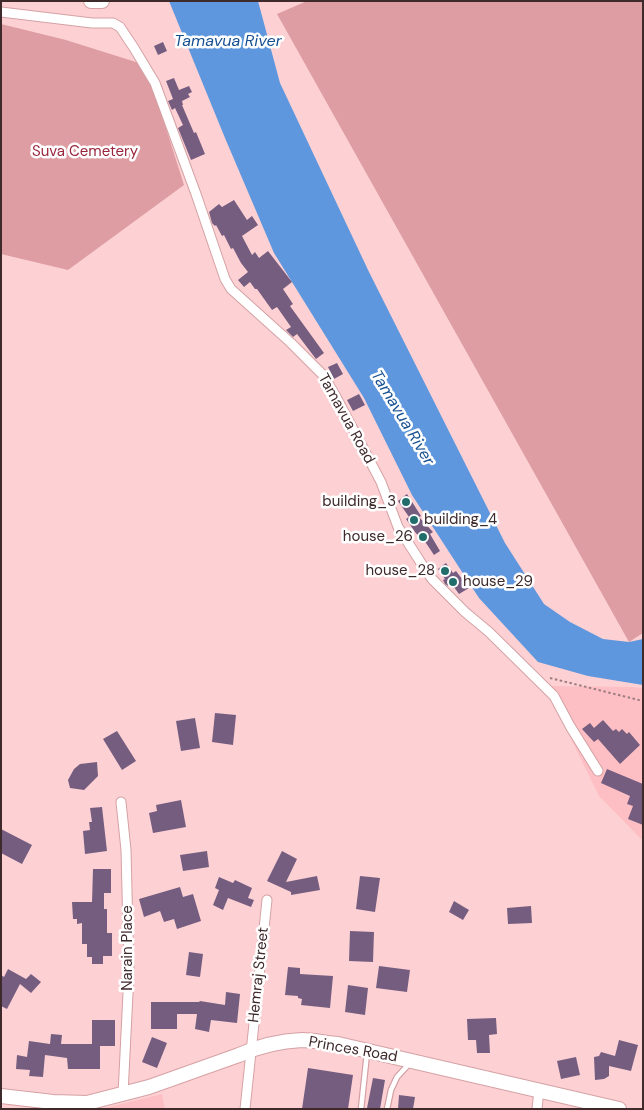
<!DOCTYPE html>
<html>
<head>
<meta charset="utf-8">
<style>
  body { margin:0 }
  #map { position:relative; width:644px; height:1110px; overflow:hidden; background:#fdd1d4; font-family:"DM Sans",sans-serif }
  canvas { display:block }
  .frame { position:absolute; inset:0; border:2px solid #3e292b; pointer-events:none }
</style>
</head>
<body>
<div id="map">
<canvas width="644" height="1110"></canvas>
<div class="frame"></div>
</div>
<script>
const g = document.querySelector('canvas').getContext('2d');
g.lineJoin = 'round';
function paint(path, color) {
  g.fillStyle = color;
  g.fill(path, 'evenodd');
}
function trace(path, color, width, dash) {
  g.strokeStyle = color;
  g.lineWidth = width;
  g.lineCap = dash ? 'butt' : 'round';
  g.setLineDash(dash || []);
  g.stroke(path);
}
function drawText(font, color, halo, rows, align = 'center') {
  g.font = font + ' "DM Sans",sans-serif';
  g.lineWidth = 5;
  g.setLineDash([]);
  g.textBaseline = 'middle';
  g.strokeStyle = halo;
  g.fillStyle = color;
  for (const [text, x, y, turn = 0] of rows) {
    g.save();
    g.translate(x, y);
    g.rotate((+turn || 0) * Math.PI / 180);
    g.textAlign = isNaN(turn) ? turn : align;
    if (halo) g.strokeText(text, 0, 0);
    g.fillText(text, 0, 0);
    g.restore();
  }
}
const built = new Path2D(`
  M545 686 633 687 643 688V841L599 796Z
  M162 1094 165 1109H101Z`);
const green = new Path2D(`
  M307 1H643V633L629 642 277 14Z
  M1 24 66 40 139 63 152 84 184 185 68 270 1 254Z`);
const water = new Path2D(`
  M169 1H258L280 83 369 272 505 543 544 604 570 622 603 639 629 642 643 639V685L588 676 538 662 479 598 412 495 364 398 274 253 225 138Z`);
const building = new Path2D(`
  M163 42 167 51 158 55 154 46Z
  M174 78 179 90 189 86 192 92 188 94 190 97 182 101 183 105H182L194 133 196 132 205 154 191 160 178 128 183 125 175 108 172 110 168 101 173 99 166 81Z
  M234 200 247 220 252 216 258 225 242 236 252 255 255 252 259 258 268 251 292 282 283 289 293 304 290 306 324 353 316 359 297 334 293 337 286 330 291 327 277 307 272 310 257 289H255L250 282 244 287 238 280 248 272 241 263 233 248 231 249 224 235 222 236 216 225 215 226 212 223 209 212 219 204 222 207Z
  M337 363 343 374 334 379 328 367Z
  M359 394 365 405 353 411 347 400Z
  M407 494 421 516 419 517 433 532 430 534 440 551 434 555 424 540 423 541 415 532 406 519 409 517 398 501Z
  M446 563 453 573 456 571 469 588 459 594 451 583 448 586 445 584 443 580 445 579 438 569Z
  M215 713 236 715 233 745 212 742Z
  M195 718 200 748 181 751 176 721Z
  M603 720 613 731 616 729 619 732 622 729 627 734 629 732 640 745 620 764 598 739 594 742 582 729 590 723 594 728Z
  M117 731 136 761 122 770 103 739Z
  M97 762 98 776 84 790 70 788 68 780 74 769 80 764Z
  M607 769 643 784V825L628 819 633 806 627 804 630 796 601 783Z
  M181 800 186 827 153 833 149 813 157 811 156 805Z
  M102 807 107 851 85 854 83 831 90 830 89 822H92L90 808Z
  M1 829 32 845 22 864 1 853Z
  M207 851 209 867 183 871 180 855Z
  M282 851 297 859 286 882 317 876 320 890 291 895V892L267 881Z
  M93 869H111V893H104V909H107V933H112V956H103V964H92V957H87V944H82V923L77 924V919H73L72 902H92Z
  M360 876 380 878 375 912 356 909Z
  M219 877 233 883 235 880 252 888 248 898 254 900 251 907 228 898 223 910 213 905 219 890 215 888Z
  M180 887 183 897 193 894 201 921 177 929 174 919 164 922 160 911 144 917 139 899Z
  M454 901 469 910 463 920 449 912Z
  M531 906 532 923 508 924 507 908Z
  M350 931 374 932 373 962 349 961Z
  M189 952 203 954 200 977 186 975Z
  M379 966 410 970 407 992 376 988Z
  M288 967 300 968V974L333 976 330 1008 301 1005 302 999 298 998V996L285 995Z
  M8 969 26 979 31 974 41 982 31 993 20 984 7 1009 1 1006V975L4 977Z
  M348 985 368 988 365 1015 345 1012Z
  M226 992 240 994 237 1023 211 1020 209 1032 195 1029 197 1014H177V1029H151V1002H199L200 1001 225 1005Z
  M496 1018 497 1034 489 1035 490 1053H477L476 1040H468L467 1019Z
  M92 1020H115V1046H100V1069H68L67 1058 45 1055 43 1077 29 1076 30 1070 16 1069 17 1055 27 1057 29 1041 50 1044 51 1034 62 1035 61 1044H92Z
  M152 1037 167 1043 157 1068 142 1062Z
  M619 1040 638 1045 631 1071 609 1066V1076L604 1079 595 1080 594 1057 599 1056 601 1052 615 1056Z
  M576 1057 580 1075 561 1079 557 1061Z
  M308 1068 353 1075 348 1109H302Z
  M373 1078 385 1080 380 1109 367 1108Z
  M399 1095 415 1097 413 1109H398Z`);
const path = new Path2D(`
  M550 678 643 701`);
const service = new Path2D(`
  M361 1109 367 1053
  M387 1109 391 1090 397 1077 409 1064`);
const minor = new Path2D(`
  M1 12 92 23H113L120 27 134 48 155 83 196 194 225 279 231 289 291 343 323 375 335 395 381 482 398 527 423 566 432 579 465 612 489 632 554 696 570 726 598 771
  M121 802 126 850 129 973 123 1094
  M245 1109 267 900
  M537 1109 539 1090`);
const primary = new Path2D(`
  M1 1096 53 1102 87 1103 149 1087 239 1055C259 1046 280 1041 302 1040 313 1040 326 1043 338 1044L619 1109`);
const trunk = new Path2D(`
  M91 1H102`);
const markers = [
  [406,502,5,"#216d6c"],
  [414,520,5,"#216d6c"],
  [423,537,5,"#216d6c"],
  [445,571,5,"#216d6c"],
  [453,582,5,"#216d6c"]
];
const parkNames = [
  ["Suva Cemetery",85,152]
];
const streetNames = [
  ["Tamavua Road",346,419,61],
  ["Narain Place",128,948,-90],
  ["Hemraj Street",259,975,-84],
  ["Princes Road",353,1050,10]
];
const poiNames = [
  ["building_3",396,502],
  ["building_4",424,520,"left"],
  ["house_26",413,537],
  ["house_28",435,571],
  ["house_29",463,582,"left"]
];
const waterNames = [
  ["Tamavua River",228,42],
  ["Tamavua River",402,418,59]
];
paint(built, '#fdbfc3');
paint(green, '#dd9da2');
paint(water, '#5e97dd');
paint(building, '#755d80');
trace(service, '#d5a1a4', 7);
trace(minor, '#d5a1a4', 11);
trace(primary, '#d5a1a4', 16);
trace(trunk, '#d5a1a4', 16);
trace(path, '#9c7c7f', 2, [2.5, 2.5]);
trace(service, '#fff', 4.5);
trace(minor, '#fff', 9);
trace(primary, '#fff', 14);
trace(trunk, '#fff', 14);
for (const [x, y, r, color] of markers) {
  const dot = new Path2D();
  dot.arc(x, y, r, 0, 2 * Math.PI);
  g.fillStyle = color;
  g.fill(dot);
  trace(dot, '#fff', 2);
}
drawText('15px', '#99253c', '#fff', parkNames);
drawText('15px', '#3e292b', '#fff', streetNames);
drawText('15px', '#3e292b', '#fff', poiNames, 'right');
drawText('italic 16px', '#175091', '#fff', waterNames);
</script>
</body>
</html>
